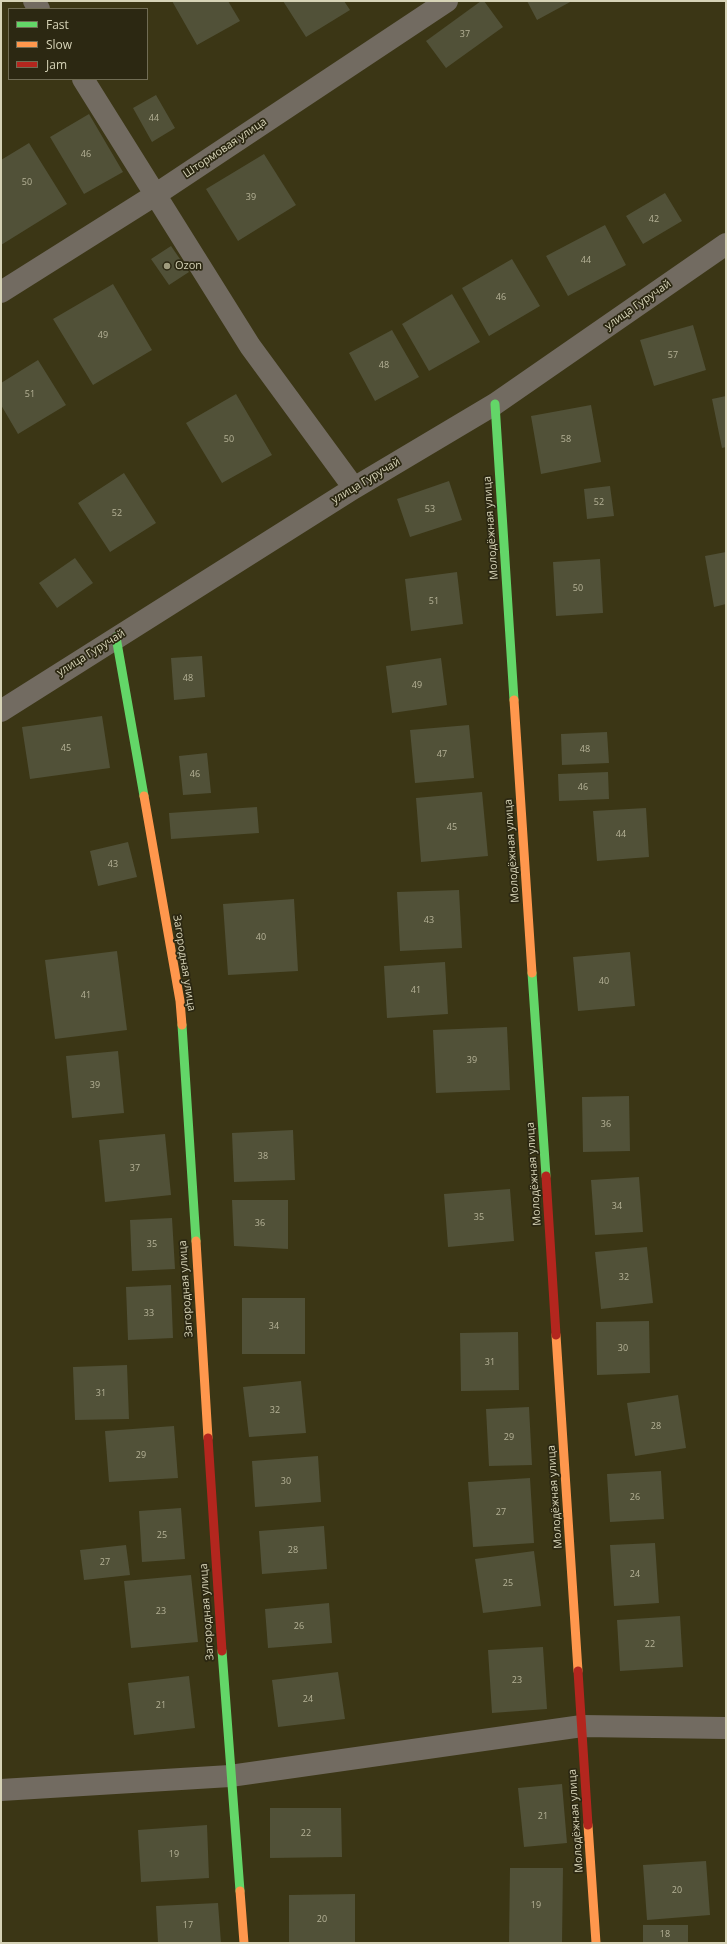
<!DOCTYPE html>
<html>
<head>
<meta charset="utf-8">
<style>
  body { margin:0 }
  #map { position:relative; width:727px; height:1944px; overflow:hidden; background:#3b3615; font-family:"Open Sans",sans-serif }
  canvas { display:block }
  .frame { position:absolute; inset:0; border:2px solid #d6d3b7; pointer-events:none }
  .legend { position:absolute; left:8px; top:8px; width:140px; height:72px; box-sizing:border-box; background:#2c2812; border:1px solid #706c54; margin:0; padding:5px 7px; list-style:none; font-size:12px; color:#d6d3b7 }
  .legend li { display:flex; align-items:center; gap:8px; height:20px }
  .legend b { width:20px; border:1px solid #706c54 }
</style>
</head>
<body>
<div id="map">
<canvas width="727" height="1944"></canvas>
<div class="frame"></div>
<ul class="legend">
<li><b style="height:5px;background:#63d668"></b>Fast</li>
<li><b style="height:5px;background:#ff974d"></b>Slow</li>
<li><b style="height:5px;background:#b3261e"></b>Jam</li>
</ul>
</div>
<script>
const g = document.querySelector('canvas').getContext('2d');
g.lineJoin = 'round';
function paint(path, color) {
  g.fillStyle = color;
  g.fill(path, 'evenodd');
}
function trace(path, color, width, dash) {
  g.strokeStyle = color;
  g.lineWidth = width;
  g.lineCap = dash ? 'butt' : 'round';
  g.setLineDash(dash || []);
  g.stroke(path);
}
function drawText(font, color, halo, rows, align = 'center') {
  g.font = font + ' "Open Sans",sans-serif';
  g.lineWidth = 3.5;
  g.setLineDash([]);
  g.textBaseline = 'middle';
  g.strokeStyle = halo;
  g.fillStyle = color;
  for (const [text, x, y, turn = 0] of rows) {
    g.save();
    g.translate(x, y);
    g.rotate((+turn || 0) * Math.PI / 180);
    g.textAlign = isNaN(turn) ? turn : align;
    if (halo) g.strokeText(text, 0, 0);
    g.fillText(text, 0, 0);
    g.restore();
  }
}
const building = new Path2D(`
  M172 1H228L240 21 197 45Z
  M283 1H344L350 10 306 37Z
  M481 1H484L503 27 446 68 426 41Z
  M527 1H572L537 20Z
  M156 95 175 128 152 142 133 108Z
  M89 114 123 172 84 194 50 137Z
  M29 143 67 204 1 245V160Z
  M264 154 296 205 238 241 206 189Z
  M665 193 682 221 643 244 626 216Z
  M605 225 626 265 568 296 546 256Z
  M171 246 189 272 169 285 151 259Z
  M512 259 540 306 489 336 462 288Z
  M113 284 152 350 93 385 53 319Z
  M452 294 480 342 429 371 402 324Z
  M693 325 706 370 654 386 640 340Z
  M392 330 419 377 375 401 349 353Z
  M38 360 66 405 18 434 1 405V383Z
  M236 394 272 455 222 483 186 423Z
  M726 396V447L722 448 712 399Z
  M591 405 601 462 541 474 531 416Z
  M124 473 156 523 110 552 78 503Z
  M449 481 462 520 410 537 397 499Z
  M610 486 614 516 587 519 584 489Z
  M726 552V604L714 607 705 556Z
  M75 558 93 583 57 608 39 583Z
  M600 559 603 613 556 616 553 562Z
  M457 572 463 624 411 631 405 579Z
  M202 656 205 697 174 700 171 658Z
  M441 658 447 705 392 713 386 666Z
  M102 716 110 768 30 779 22 727Z
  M469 725 474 778 415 783 410 730Z
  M607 732 609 763 562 765 561 734Z
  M207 753 211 793 183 795 179 756Z
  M608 772 609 799 559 801 558 774Z
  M482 792 488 856 421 862 416 798Z
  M257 807 259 833 171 839 169 813Z
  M646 808 649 857 597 861 593 811Z
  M128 842 137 877 98 886 90 851Z
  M459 890 462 948 400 951 397 892Z
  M294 899 298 971 228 975 223 904Z
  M117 951 127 1030 55 1039 45 960Z
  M630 952 635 1006 578 1011 573 957Z
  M445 962 448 1014 387 1018 384 966Z
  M507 1027 510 1090 436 1093 433 1030Z
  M118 1051 124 1113 72 1118 66 1056Z
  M629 1096 630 1151 583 1152 582 1097Z
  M293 1130 295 1180 234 1182 232 1133Z
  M165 1134 171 1195 105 1202 99 1140Z
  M639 1177 643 1232 595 1235 591 1180Z
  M510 1189 514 1241 448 1247 444 1194Z
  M232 1200H288V1249L234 1246Z
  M172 1218 175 1269 132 1271 130 1220Z
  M647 1247 653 1303 601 1309 595 1252Z
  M171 1285 173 1338 128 1340 126 1287Z
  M242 1298H305V1354H242Z
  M649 1321 650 1373 597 1375 596 1322Z
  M518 1332 519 1390 461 1391 460 1333Z
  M127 1365 129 1419 75 1420 73 1367Z
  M301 1381 306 1433 249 1437 243 1387Z
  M678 1395 686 1448 635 1456 627 1403Z
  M529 1407 532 1465 489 1466 486 1409Z
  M174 1426 178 1478 109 1482 105 1431Z
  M318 1456 321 1502 255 1507 252 1461Z
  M661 1471 664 1519 610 1522 607 1474Z
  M530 1478 534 1543 473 1547 468 1482Z
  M181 1508 185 1559 142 1562 139 1511Z
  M324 1526 327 1569 262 1574 259 1531Z
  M655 1543 659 1603 614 1606 610 1545Z
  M126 1545 130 1575 84 1580 80 1550Z
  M534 1551 541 1606 483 1613 475 1559Z
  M191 1575 198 1642 131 1648 124 1581Z
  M329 1603 332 1643 268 1648 265 1609Z
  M680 1616 683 1667 620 1671 617 1620Z
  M543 1647 547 1709 492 1713 488 1650Z
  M338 1672 345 1719 278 1727 272 1680Z
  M189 1676 195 1728 134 1735 128 1683Z
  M562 1784 567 1843 524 1847 518 1788Z
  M270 1808H341L342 1857 270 1858Z
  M207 1825 209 1878 141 1882 138 1830Z
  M706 1861 710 1915 647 1920 643 1865Z
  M510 1868H563L562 1943H509Z
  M355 1894V1943H289V1895Z
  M218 1903 221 1943H158L156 1906Z
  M643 1925H688V1943H643Z`);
const street = new Path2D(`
  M34 1 39 9
  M83 79 250 346 354 488
  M1 292 155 195 447 1
  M1 711 354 488 495 404 726 244
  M1 1790 230 1776 582 1726 726 1728`);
const fast = new Path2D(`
  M495 404 514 700
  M116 637 144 796
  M532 973 546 1176
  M182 1025 196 1241
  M222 1651 240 1891`);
const slow = new Path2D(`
  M514 700 532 973
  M144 796 180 1001 182 1025
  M196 1241 208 1438
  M556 1335 578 1671
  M588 1825 596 1943
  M240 1891 244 1943`);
const jam = new Path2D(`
  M546 1176 556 1335
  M208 1438 222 1651
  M578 1671 588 1825`);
const markers = [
  [167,266,4,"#a09c7e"]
];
const numberNames = [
  ["37",465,34],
  ["44",154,118],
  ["46",86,154],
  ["50",27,182],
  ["39",251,197],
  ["42",654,219],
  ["44",586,260],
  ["46",501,297],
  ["49",103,335],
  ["57",673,355],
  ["48",384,365],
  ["51",30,394],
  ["50",229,439],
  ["58",566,439],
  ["52",599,502],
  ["53",430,509],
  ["52",117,513],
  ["50",578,588],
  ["51",434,601],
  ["48",188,678],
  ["49",417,685],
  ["45",66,748],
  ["48",585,749],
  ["47",442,754],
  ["46",195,774],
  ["46",583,787],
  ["45",452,827],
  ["44",621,834],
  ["43",113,864],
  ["43",429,920],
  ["40",261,937],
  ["40",604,981],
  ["41",416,990],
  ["41",86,995],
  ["39",472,1060],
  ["39",95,1085],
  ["36",606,1124],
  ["38",263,1156],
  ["37",135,1168],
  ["34",617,1206],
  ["35",479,1217],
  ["36",260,1223],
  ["35",152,1244],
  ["32",624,1277],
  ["33",149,1313],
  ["34",274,1326],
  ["30",623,1348],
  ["31",490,1362],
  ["31",101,1393],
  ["32",275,1410],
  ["28",656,1426],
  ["29",509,1437],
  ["29",141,1455],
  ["30",286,1481],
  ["26",635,1497],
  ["27",501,1512],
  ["25",162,1535],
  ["28",293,1550],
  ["27",105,1562],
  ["24",635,1574],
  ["25",508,1583],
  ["23",161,1611],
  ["26",299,1626],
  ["22",650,1644],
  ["23",517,1680],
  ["24",308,1699],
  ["21",161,1705],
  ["21",543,1816],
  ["22",306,1833],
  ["19",174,1854],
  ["20",677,1890],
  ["19",536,1905],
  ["20",322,1919],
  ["17",188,1925],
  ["18",665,1934]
];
const streetNames = [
  ["Штормовая улица",225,148,-34],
  ["улица Гуручай",638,305,-35],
  ["улица Гуручай",366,481,-31],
  ["Молодёжная улица",491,528,-94],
  ["улица Гуручай",91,653,-32],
  ["Молодёжная улица",512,851,-94],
  ["Загородная улица",184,963,81],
  ["Молодёжная улица",534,1174,-94],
  ["Загородная улица",186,1289,-94],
  ["Молодёжная улица",555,1497,-94],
  ["Загородная улица",207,1612,-94],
  ["Молодёжная улица",576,1821,-94]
];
const poiNames = [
  ["Ozon",175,266]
];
paint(building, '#515138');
trace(street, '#726b61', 22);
trace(fast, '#63d668', 9);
trace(slow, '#ff974d', 9);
trace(jam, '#b3261e', 9);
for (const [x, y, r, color] of markers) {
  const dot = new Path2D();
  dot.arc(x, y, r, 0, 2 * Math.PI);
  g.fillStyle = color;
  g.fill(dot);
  trace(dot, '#2c2812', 1.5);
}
drawText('9px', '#b5b297', null, numberNames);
drawText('11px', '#d6d3b7', '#2c2812', streetNames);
drawText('11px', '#d6d3b7', '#2c2812', poiNames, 'left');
</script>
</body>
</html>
